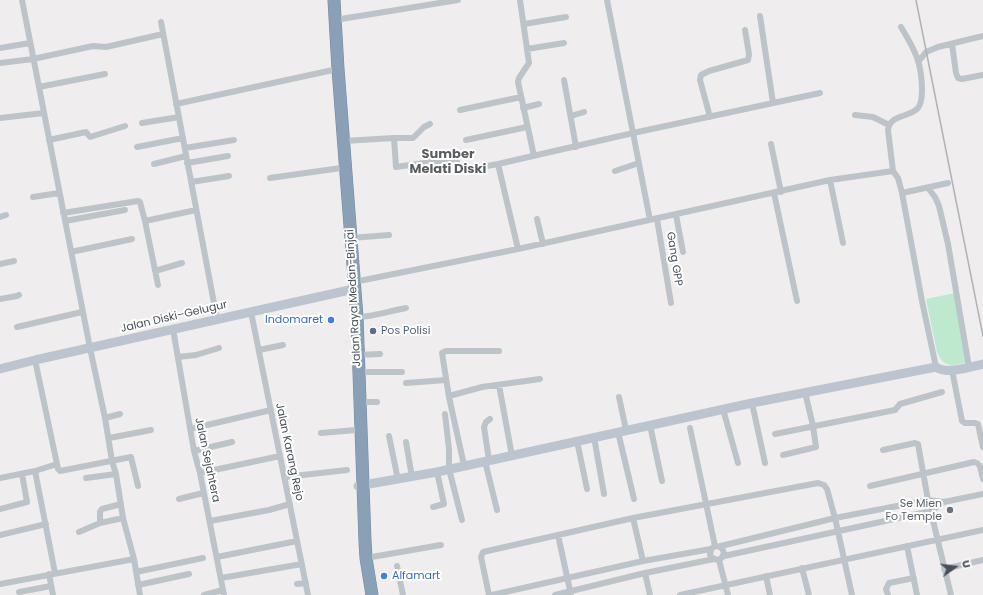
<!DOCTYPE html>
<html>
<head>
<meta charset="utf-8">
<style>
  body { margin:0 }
  #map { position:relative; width:983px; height:595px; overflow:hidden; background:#efeded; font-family:Poppins,sans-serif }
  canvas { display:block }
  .north { position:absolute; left:935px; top:547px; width:40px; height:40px; -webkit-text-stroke:3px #fff; paint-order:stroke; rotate:76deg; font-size:11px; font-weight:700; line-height:16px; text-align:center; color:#475058 }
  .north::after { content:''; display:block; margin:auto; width:14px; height:18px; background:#475058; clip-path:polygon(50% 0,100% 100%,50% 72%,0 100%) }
</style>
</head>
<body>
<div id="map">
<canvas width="983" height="595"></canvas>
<div class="north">U</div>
</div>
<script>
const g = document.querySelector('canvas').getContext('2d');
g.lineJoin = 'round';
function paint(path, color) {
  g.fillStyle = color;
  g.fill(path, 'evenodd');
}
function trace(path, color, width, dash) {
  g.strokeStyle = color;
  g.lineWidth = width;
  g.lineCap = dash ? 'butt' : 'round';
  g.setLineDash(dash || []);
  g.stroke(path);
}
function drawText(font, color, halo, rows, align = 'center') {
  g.font = font + ' Poppins,sans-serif';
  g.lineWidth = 4;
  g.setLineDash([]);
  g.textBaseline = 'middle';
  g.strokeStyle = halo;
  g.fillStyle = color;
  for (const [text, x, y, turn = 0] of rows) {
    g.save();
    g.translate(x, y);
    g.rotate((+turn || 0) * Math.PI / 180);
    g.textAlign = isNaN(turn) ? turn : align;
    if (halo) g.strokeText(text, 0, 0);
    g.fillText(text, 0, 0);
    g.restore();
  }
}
const green = new Path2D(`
  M955 293 966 363C952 365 944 369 937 352L926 299Z`);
const street = new Path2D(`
  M22 0 90 348 105 418 112 461 116 474 123 518 134 559 140 595
  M520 0 529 63 519 78 518 82 534 156
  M607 0 650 220
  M760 16 773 103
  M335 20 458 0
  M161 22 217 319
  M524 24 566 17
  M901 27C915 50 922 63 922 90 922 96 922 103 918 108 909 118 890 114 888 130L893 171 898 178 902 193 922 301 936 367
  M952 44 956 73 958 78 962 79 983 75
  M0 48 30 43
  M527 49 564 43
  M919 61 926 52 938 47 983 36
  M0 63 33 59 93 46 106 47 163 34
  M564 80 576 147
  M39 87 105 74
  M176 104 333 70
  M523 108 539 104
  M460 110 521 97
  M855 115 873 117 889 125
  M571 116 584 112
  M710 117 700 80 701 75 709 71 748 60 749 54 745 30
  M0 118 44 113
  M142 123 179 117
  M394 138H413L424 127 430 124
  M49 140 86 132 90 137 125 126
  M466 140 527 127
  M344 141 394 138 396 167 452 159 456 160 461 169 465 170 498 164 633 133 820 93
  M771 144 781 192
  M137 147 183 138
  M185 148 234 140
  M187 163 228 156
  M154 164 186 156
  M498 164 518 249
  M615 171 639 163
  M270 178 341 168
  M830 180 843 243
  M191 182 229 176
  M928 188 935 197 939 206 948 244 969 367
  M774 193 797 301
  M902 193 948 183
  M33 197 59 193
  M63 213 138 201 140 202 145 221 158 285
  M676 215 683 252
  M0 217 6 215
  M537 219 543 244
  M657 219 671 303
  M65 221 125 210
  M145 221 196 210
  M351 238 389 235
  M71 252 132 239
  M0 264 14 261
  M155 271 182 263
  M354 282 518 249 830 180 893 171
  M0 299 17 296 19 295
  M251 312 308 595
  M357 317C373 317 389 311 406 308
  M17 327 82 312
  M173 329 194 451 200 473 224 595
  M259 350 283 345
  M358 355 380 354
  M178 357 196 355 219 348
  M952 370 962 421 965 423H975L978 424 983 447
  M358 372H402
  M406 383 446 380
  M499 385 512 456
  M449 396 482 387 540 379
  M619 397 626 430
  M359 402H377
  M752 403 765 463
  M723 409 738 463
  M445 414 449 449V469L462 520
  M105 418 120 414
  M650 425 662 481
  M690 428 715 546
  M190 429 271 410
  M618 432 634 499
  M321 433 356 430
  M775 434 895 410 900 404 942 392
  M389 436 398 480
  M594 437 604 494
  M109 438 151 430
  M577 441 587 489
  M406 442 412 477
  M883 450 915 443 918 444 928 500 951 595
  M194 451 232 442
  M783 455 816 447 813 426 805 392
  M489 460 484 427 486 422 490 419
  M485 461 497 510
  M57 464 58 469 60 471 131 457 138 486
  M464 465 449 397 442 353 446 351H499
  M35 471 55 573
  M200 473 280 456
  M285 477 347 470
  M0 478 35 471 57 464 35 360
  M86 478 116 474
  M870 486 974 462 977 463 980 466 983 479
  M179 499 203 493
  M433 507 444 504 437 472
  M0 509 27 502 22 474
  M633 518 643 561
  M210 521 269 510 290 504
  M100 523V512L102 509 121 504
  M79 532 100 523 123 518
  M0 535 46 524
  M558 535 571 595
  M721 546 835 518 928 500 944 502 983 494
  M907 546 917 595
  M724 556 931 511 944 502
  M217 557 297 541
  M366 558 441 545
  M719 560 728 595
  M397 566 403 595
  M802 568 809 595
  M944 569 983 560
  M136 572 203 558
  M645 573 650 595
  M49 574 53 595
  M766 576 770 595
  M221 578 302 564
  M0 584 134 559
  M297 584 306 583
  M138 585 189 574
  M19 592 51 586
  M204 595 223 590
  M489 595 481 557 483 552 633 518 818 483 824 485 827 489 835 518 852 595
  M492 595 643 561 711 549
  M555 595 645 573 714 559 719 560C727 555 724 546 715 546L711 549 710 555 714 559
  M680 595 983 530
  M888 595 886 589 889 583 914 578`);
const secondary = new Path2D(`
  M0 369 35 360 354 289
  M358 486 437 472 752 403 936 367C946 375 971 367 983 364`);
const highway = new Path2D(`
  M334 0 338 69 357 317 365 541 366 558 372 595`);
const rail = new Path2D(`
  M916 0 983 336`);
const markers = [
  [331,320,4,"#3f7fe0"],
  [373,331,4,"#5c6f8a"],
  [950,510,4,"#6b7280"],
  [384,576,4,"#3f7fe0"]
];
const streetNames = [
  ["Gang GPP",674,259,81],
  ["Jalan Raya Medan-Binjai",354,298,-93],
  ["Jalan Diski–Gelugur",174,317,-13],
  ["Jalan Karang Rejo",289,452,78],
  ["Jalan Sejahtera",207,460,78]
];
const shopNames = [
  ["Indomaret",323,320],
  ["Alfamart",392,576,"left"]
];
const serviceNames = [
  ["Pos Polisi",381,331]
];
const worshipNames = [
  ["Se Mien",942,504],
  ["Fo Temple",942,517]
];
const quarterNames = [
  ["Sumber",448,155],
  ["Melati Diski",448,170]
];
paint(green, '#bfe9ce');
trace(highway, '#748ba2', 13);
trace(street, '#bcc4ca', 6);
trace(secondary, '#bcc5cf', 9);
trace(highway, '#89a0b6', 12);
trace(rail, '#afb2b6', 1.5);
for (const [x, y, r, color] of markers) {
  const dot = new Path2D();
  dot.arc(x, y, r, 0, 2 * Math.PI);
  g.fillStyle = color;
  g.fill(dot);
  trace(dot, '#fff', 1.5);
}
drawText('11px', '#475058', '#fff', streetNames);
drawText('11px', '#366cbe', '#fff', shopNames, 'right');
drawText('11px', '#4e5e75', '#fff', serviceNames, 'left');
drawText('11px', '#5b616d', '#fff', worshipNames, 'right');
drawText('bold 13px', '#5a5d61', '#fff', quarterNames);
</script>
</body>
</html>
